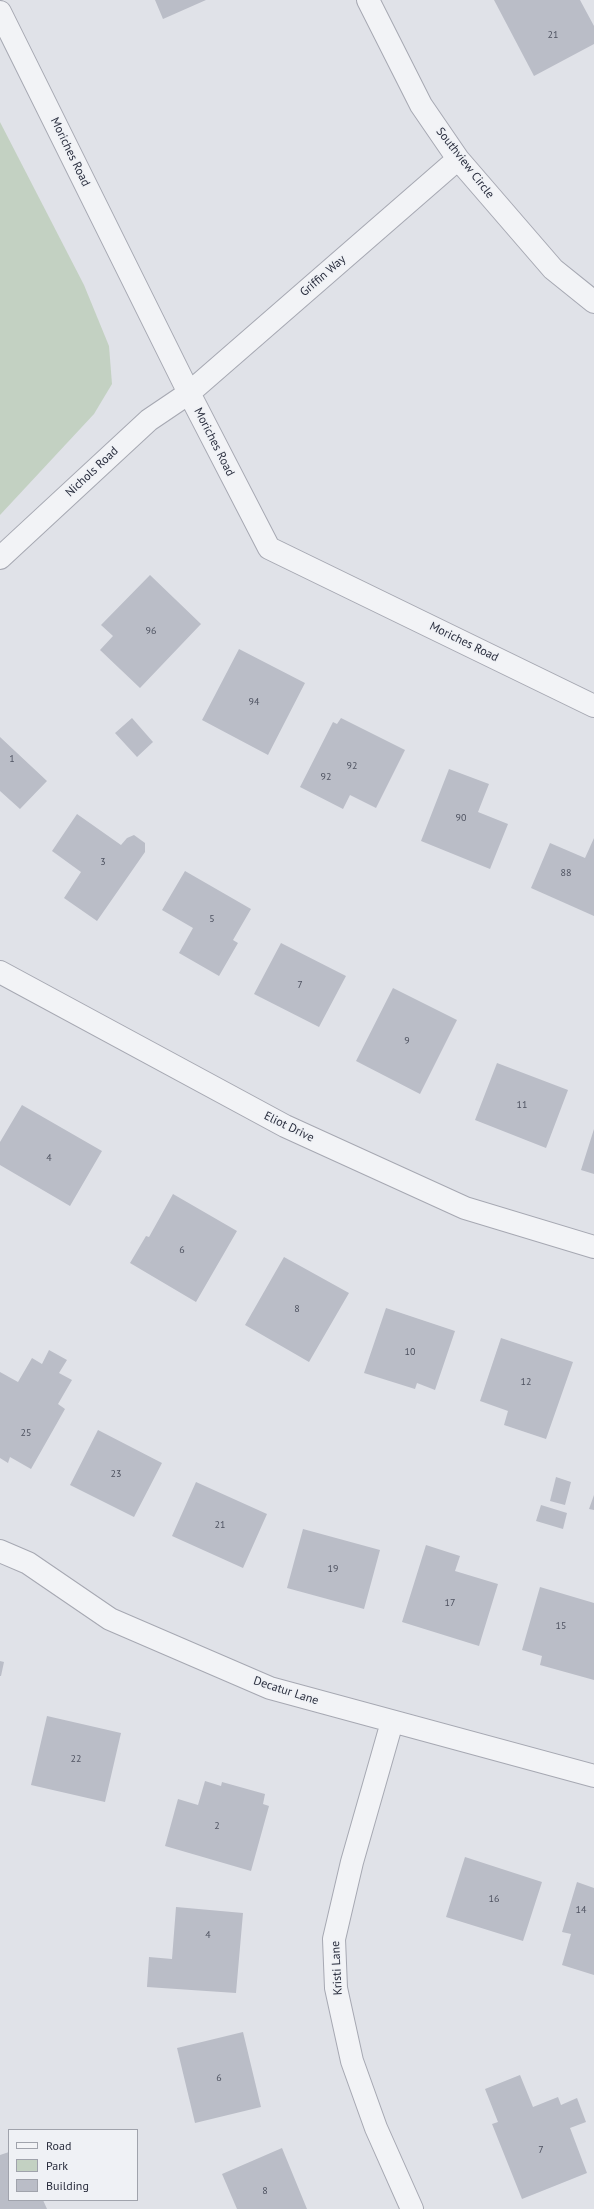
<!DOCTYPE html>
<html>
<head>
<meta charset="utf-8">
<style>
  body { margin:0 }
  #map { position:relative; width:594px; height:2209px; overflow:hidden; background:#e0e2e8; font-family:"PT Sans",sans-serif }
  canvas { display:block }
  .legend { position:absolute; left:8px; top:2129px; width:130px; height:72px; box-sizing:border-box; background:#eff1f5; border:1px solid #a0a3ac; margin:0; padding:5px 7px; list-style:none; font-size:12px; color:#2a2e3e }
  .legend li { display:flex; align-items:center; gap:8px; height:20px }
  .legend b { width:20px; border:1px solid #a0a3ac }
</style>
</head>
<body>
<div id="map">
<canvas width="594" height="2209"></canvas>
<ul class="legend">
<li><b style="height:5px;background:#f2f3f6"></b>Road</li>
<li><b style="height:11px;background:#c3d1c2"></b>Park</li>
<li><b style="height:11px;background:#babdc7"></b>Building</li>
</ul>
</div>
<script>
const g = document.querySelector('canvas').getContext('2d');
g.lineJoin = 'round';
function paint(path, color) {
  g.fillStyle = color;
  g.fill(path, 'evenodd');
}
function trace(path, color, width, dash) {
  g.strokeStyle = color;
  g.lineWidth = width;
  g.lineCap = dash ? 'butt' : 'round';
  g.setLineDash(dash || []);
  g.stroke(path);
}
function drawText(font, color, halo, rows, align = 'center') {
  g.font = font + ' "PT Sans",sans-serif';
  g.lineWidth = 3;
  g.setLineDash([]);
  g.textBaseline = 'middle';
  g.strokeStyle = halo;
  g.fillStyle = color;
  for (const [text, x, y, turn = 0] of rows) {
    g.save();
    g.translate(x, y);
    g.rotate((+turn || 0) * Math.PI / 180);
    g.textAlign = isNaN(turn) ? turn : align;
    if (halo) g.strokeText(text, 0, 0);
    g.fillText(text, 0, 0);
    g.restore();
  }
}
const green = new Path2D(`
  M0 122 84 285 109 346 112 384 94 414 0 515Z`);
const building = new Path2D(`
  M155 0H206L163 19Z
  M494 0H580L594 26V44L534 76Z
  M150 575 201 624 140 688 100 650 113 636 101 625Z
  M239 649 305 683 268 755 202 720Z
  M132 718 153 742 137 757 115 733Z
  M341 718 405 750 376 808 350 795 343 809 300 787 333 722 337 724Z
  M0 737 47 781 20 809 0 791Z
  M449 769 489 784 478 812 508 824 490 869 421 841Z
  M77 814 121 845 127 838 134 835 145 843V852L97 921 64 898 81 872 52 851Z
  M594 838V916L531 888 550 843 585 858Z
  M185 871 251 909 233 940 238 943 219 976 179 953 193 928 162 910Z
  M281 943 346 976 319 1027 254 994Z
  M393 988 457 1020 420 1094 356 1061Z
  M497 1063 568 1090 546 1148 475 1120Z
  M22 1105 102 1151 70 1206 0 1165V1142Z
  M594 1129V1174L581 1170Z
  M173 1194 237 1231 196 1302 130 1263 146 1236 149 1237Z
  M284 1257 349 1293 309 1362 245 1325Z
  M386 1308 455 1331 435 1390 417 1383 415 1389 364 1373Z
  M501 1338 573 1362 546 1439 504 1425 508 1411 480 1401Z
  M49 1350 67 1360 59 1373 72 1380 58 1404 65 1409 31 1469 10 1457 8 1463 0 1458V1372L18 1382 32 1358 42 1364Z
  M98 1430 162 1463 134 1517 70 1485Z
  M556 1477 571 1482 565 1505 550 1501Z
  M196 1482 267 1514 243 1568 172 1536Z
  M594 1495V1510L589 1509Z
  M541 1505 567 1513 563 1529 536 1521Z
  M303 1529 380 1550 364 1609 287 1588Z
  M426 1545 460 1556 455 1571 498 1584 479 1646 402 1622Z
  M540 1587 594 1603V1680L540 1665 542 1656 522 1650Z
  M0 1661 4 1662 1 1676H0Z
  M47 1716 121 1733 105 1802 31 1785Z
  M205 1781 221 1786 222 1782 265 1794 263 1804 269 1806 251 1871 165 1846 178 1799 198 1805Z
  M465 1857 542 1882 523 1941 446 1917Z
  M577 1882 594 1888V1975L562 1965 571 1934 562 1932Z
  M176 1907 243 1913 236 1993 147 1987 149 1957 172 1959Z
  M243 2032 261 2107 195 2123 177 2048Z
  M520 2075 533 2107 558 2097 561 2105 577 2098 586 2122 570 2128 587 2173 522 2199 492 2124 498 2122 485 2089Z
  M282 2148 307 2209H237L222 2174Z
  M9 2152V2200H43L47 2209H0V2155Z`);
const minor = new Path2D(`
  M368 0 421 105 458 159 553 269 594 302
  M0 12 189 393 269 548 594 706
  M0 558 149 420 189 393 458 159
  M0 972 285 1126 465 1208 594 1247
  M0 1551 28 1563 110 1619 270 1688 594 1776
  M392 1722 352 1862 334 1939 336 1988 352 2061 376 2128 412 2209`);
const numberNames = [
  ["21",553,35],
  ["96",151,631],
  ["94",254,702],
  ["1",12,759],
  ["92",352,766],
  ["92",326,777],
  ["90",461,818],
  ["3",103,862],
  ["88",566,873],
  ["5",212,919],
  ["7",300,985],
  ["9",407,1041],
  ["11",522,1105],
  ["4",49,1158],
  ["6",182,1250],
  ["8",297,1309],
  ["10",410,1352],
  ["12",526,1382],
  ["25",26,1433],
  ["23",116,1474],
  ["21",220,1525],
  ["19",333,1569],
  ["17",450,1603],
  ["15",561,1626],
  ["22",76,1759],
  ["2",217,1826],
  ["16",494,1899],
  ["14",581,1910],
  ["4",208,1935],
  ["6",219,2078],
  ["7",541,2150],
  ["8",265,2191]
];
const streetNames = [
  ["Moriches Road",70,152,64],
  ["Southview Circle",465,163,52],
  ["Griffin Way",323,276,-41],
  ["Moriches Road",214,442,63],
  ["Nichols Road",92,472,-43],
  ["Moriches Road",464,642,26],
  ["Eliot Drive",289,1127,26],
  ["Decatur Lane",286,1691,18],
  ["Kristi Lane",337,1968,-93]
];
paint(green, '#c3d1c2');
paint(building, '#babdc7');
trace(minor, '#a6a8b2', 24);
trace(minor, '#f2f3f6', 22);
drawText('10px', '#4e5260', null, numberNames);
drawText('12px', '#2a2e3e', '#eff1f5', streetNames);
</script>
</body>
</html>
